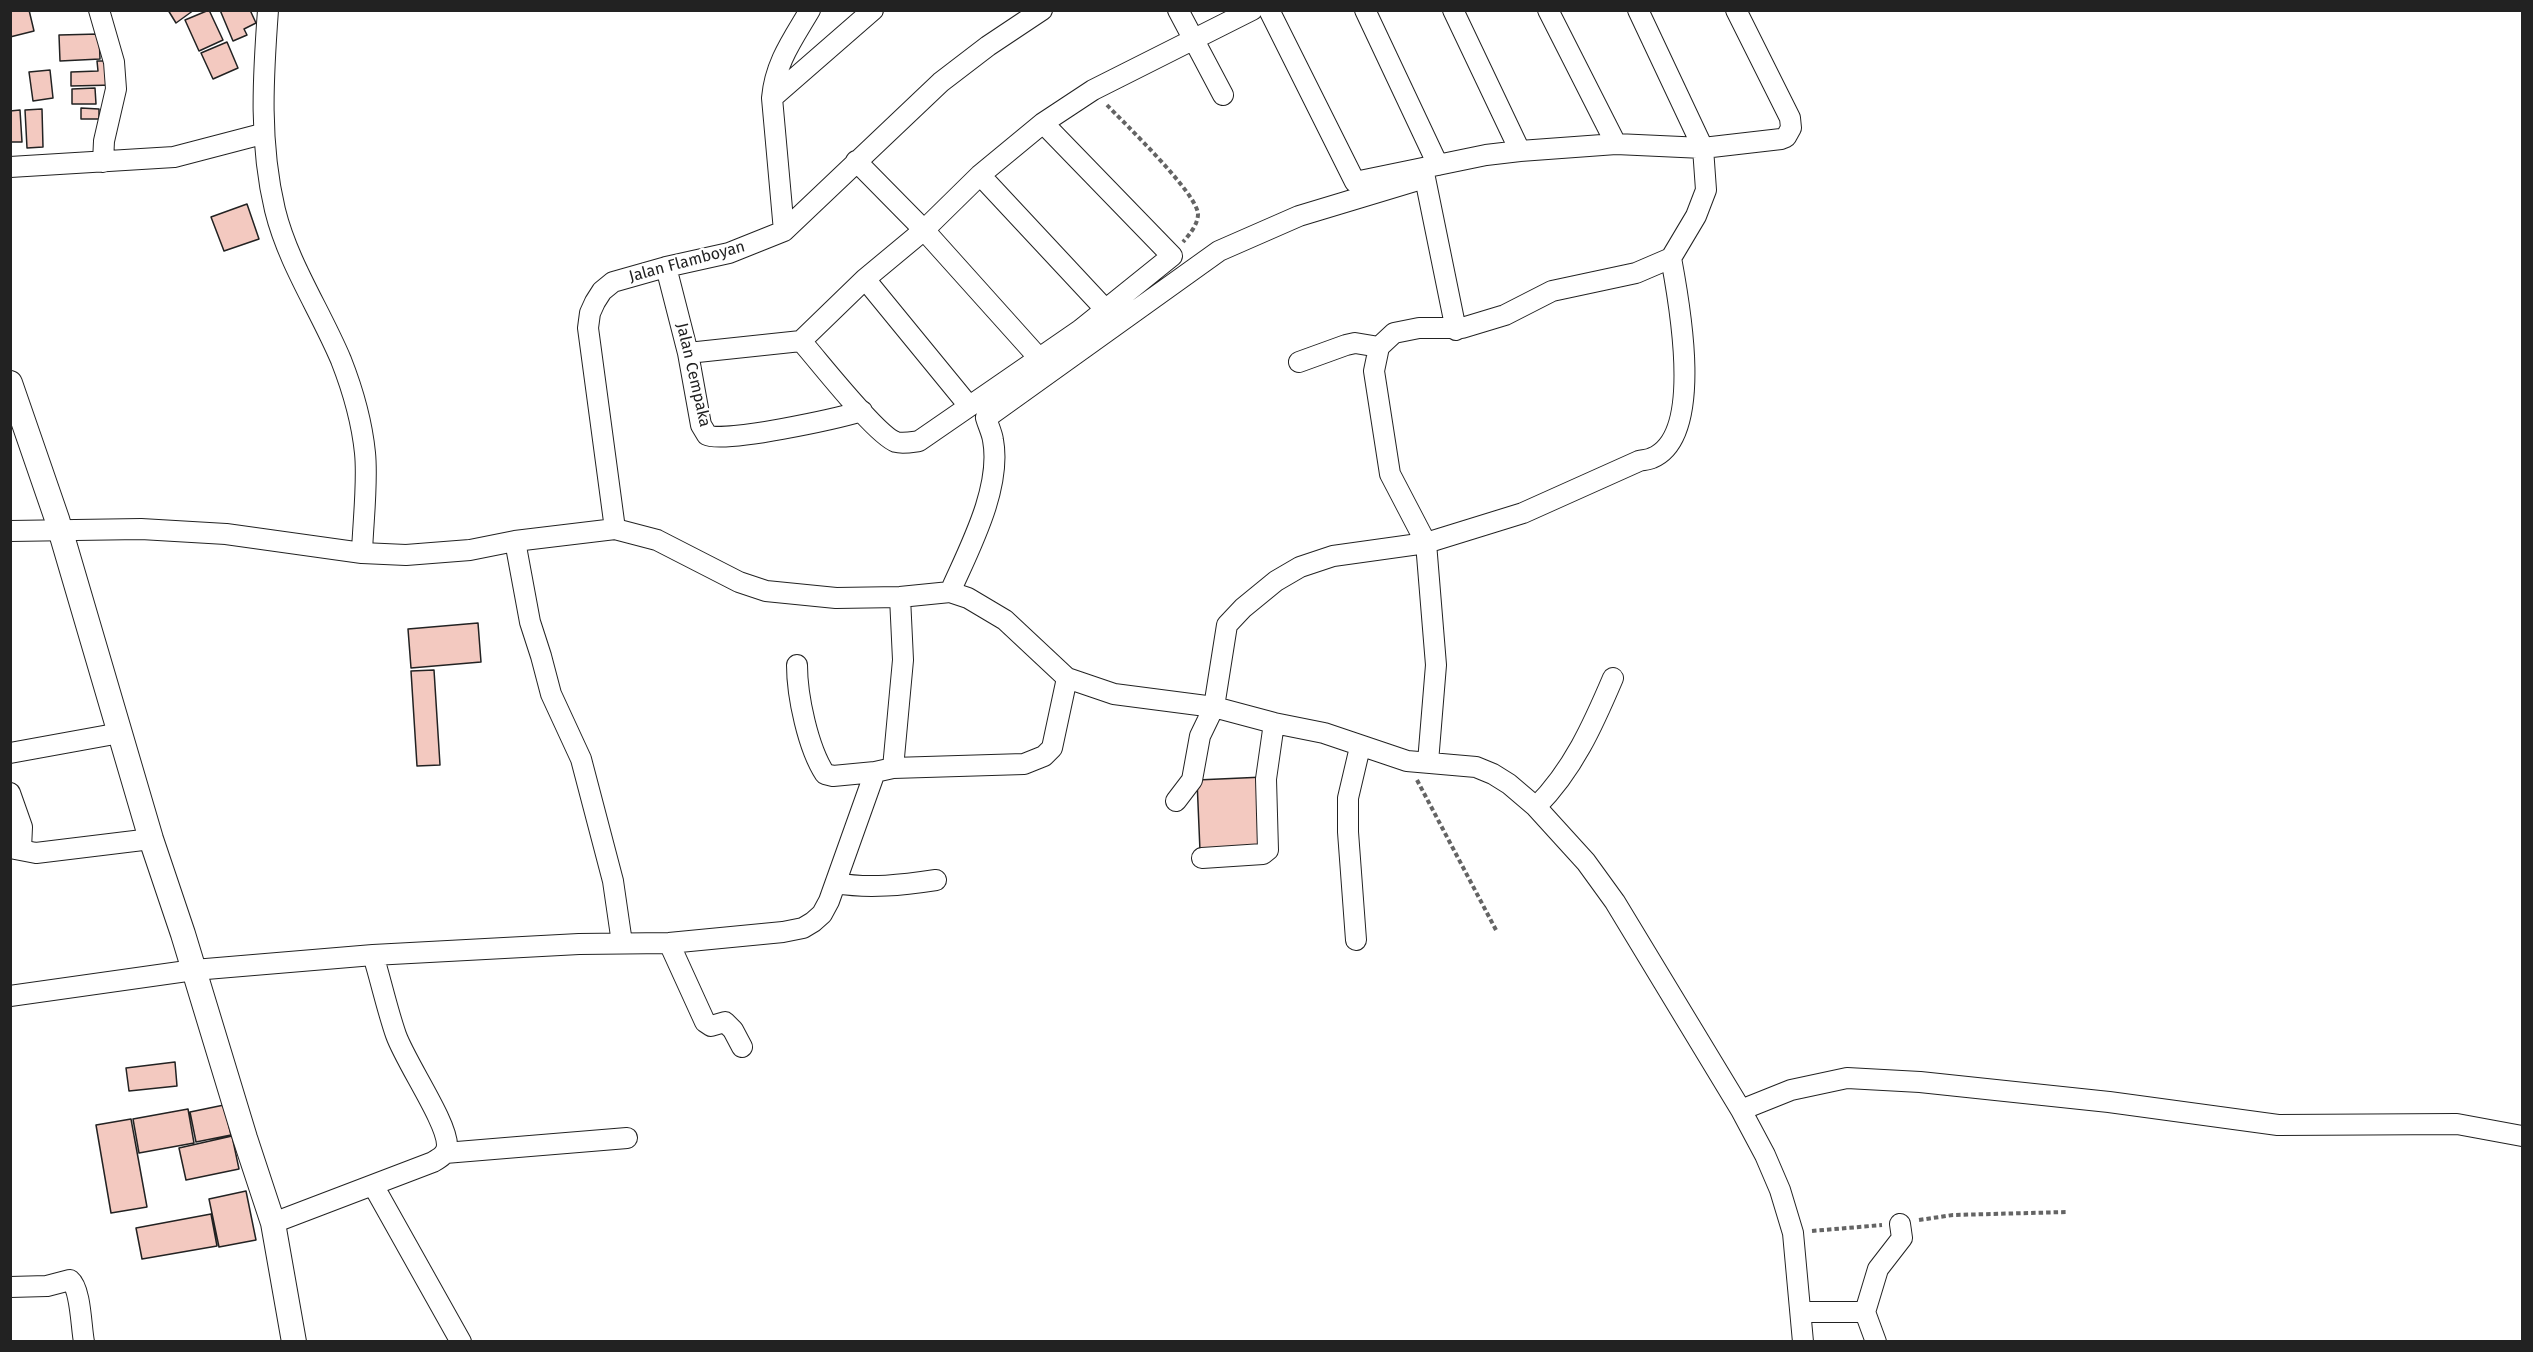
<!DOCTYPE html>
<html>
<head>
<meta charset="utf-8">
<style>
  body { margin:0 }
  #map { position:relative; width:2533px; height:1352px; overflow:hidden; background:#fff; font-family:"Fira Sans",sans-serif }
  canvas { display:block }
  .frame { position:absolute; inset:0; border:12px solid #222; pointer-events:none }
</style>
</head>
<body>
<div id="map">
<canvas width="2533" height="1352"></canvas>
<div class="frame"></div>
</div>
<script>
const g = document.querySelector('canvas').getContext('2d');
g.lineJoin = 'round';
function paint(path, color) {
  g.fillStyle = color;
  g.fill(path, 'evenodd');
}
function trace(path, color, width, dash) {
  g.strokeStyle = color;
  g.lineWidth = width;
  g.lineCap = dash ? 'butt' : 'round';
  g.setLineDash(dash || []);
  g.stroke(path);
}
function drawText(font, color, halo, rows, align = 'center') {
  g.font = font + ' "Fira Sans",sans-serif';
  g.lineWidth = 4.5;
  g.setLineDash([]);
  g.textBaseline = 'middle';
  g.strokeStyle = halo;
  g.fillStyle = color;
  for (const [text, x, y, turn = 0] of rows) {
    g.save();
    g.translate(x, y);
    g.rotate((+turn || 0) * Math.PI / 180);
    g.textAlign = isNaN(turn) ? turn : align;
    if (halo) g.strokeText(text, 0, 0);
    g.fillText(text, 0, 0);
    g.restore();
  }
}
const building = new Path2D(`
  M10 10H29L34 31 10 37Z
  M168 10H194L176 23Z
  M209 10 223 40 199 51 185 20Z
  M220 10H250L256 23 244 29 247 35 233 41Z
  M99 34 100 59 60 61 59 35Z
  M227 42 238 68 213 79 201 53Z
  M97 61H113L114 85 71 86V72L98 71Z
  M50 70 53 98 33 101 29 72Z
  M95 88 96 104H72V89Z
  M81 108 99 109V119H81Z
  M42 109 43 147 27 148 25 110Z
  M20 110 22 142H10V111Z
  M247 204 259 239 224 251 211 217Z
  M478 623 481 662 411 668 408 629Z
  M434 670 440 765 417 766 411 671Z
  M1264 777 1267 847 1200 851 1197 780Z
  M175 1062 177 1086 129 1091 126 1068Z
  M224 1105 231 1135 196 1142 190 1112Z
  M188 1109 194 1143 139 1153 133 1119Z
  M131 1119 147 1207 111 1213 96 1125Z
  M232 1136 239 1169 186 1180 179 1148Z
  M246 1191 256 1240 219 1247 209 1199Z
  M211 1214 217 1246 142 1259 136 1228Z`);
const path = new Path2D(`
  M1107 105C1124 123 1197 193 1198 214 1198 224 1190 234 1183 242
  M1417 780 1496 930
  M1919 1220 1953 1215 2067 1212
  M1812 1231 1882 1225`);
const minor = new Path2D(`
  M99 10 114 62 116 89 104 141 103 162
  M268 10C263 78 259 143 275 210 288 263 320 310 341 360 352 388 362 423 365 453 368 482 363 522 362 553
  M1178 10 1223 95
  M1269 10 1355 182 1486 155 1520 151 1453 10
  M1365 10 1438 165
  M772 98 873 10
  M1616 144 1703 148 1638 10
  M1520 151 1616 144 1548 10
  M856 161 924 230 1038 357
  M10 167 174 157 262 134
  M980 175 1105 309
  M784 231 772 98C775 63 793 39 810 10
  M666 267 688 353 701 425 707 435C723 444 839 418 862 411
  M865 279 969 406
  M801 341C818 360 876 435 896 442 903 444 912 442 919 441L1080 330 1172 256 1043 123
  M688 353 801 341 865 279 924 230 980 175 1043 123 1093 90 1252 10
  M1299 362 1346 345 1355 343 1379 347
  M615 529 588 328 590 313 595 302 602 291 613 282 666 267 729 253 784 231 941 82 988 46 1042 10
  M10 531 141 529 226 534 362 553 406 555 470 550 515 541 615 529 657 540 739 582 766 591 836 598 900 597 950 592 968 598 1005 620 1067 678 1114 694 1214 707 1274 723 1324 733 1407 761 1476 767 1493 774 1509 784 1536 807 1586 862 1615 902 1741 1110 1765 1155 1780 1190 1793 1233 1803 1342
  M515 541 530 622 541 656 551 694 581 759 613 881 622 943
  M950 592C969 549 1002 488 993 440 992 433 988 425 986 418L1219 251 1299 216 1425 178 1456 330
  M797 665C797 696 808 748 825 774L833 776 875 772
  M10 753 120 733
  M1428 762 1436 665 1426 543 1390 474 1374 371 1379 347 1394 333 1419 328H1462L1505 315 1552 291 1636 273 1671 258 1696 216 1706 190 1703 148 1781 139 1786 137 1791 128 1790 118 1736 10
  M893 768 903 660 900 597
  M10 793 22 827 21 849
  M1176 801 1192 780 1200 736 1214 707 1227 625 1243 608 1276 581 1300 567 1333 556 1426 543 1523 513 1639 461C1643 460 1648 460 1652 458 1705 436 1679 301 1671 258
  M1536 807C1573 770 1593 725 1613 678
  M10 848 36 853 151 839
  M1202 858 1263 854 1268 850 1266 779 1274 723
  M836 883C869 889 903 885 936 880
  M1356 940 1348 832V798L1360 747
  M669 943 705 1022 711 1026 725 1022 733 1030 742 1047
  M10 996 194 970 373 955 579 944 669 943 783 932 803 928 813 922 822 914 829 901 875 772 893 768 1024 764 1044 756 1052 748 1067 678
  M1741 1110 1791 1090 1847 1078 1920 1082 2109 1102 2278 1125 2457 1124 2522 1136
  M445 1153 627 1138
  M373 1185 461 1342
  M273 1223 433 1162C440 1158 447 1154 447 1145 447 1122 406 1063 396 1035 387 1009 381 981 373 955
  M10 1287 47 1286 70 1280C81 1289 81 1327 84 1342
  M1801 1312H1865L1878 1269 1902 1238 1900 1224
  M1865 1312 1876 1342`);
const tertiary = new Path2D(`
  M10 383 57 519 151 839 183 934 245 1138 273 1223 294 1342`);
const streetNames = [
  ["Jalan Flamboyan",687,262,-15],
  ["Jalan Cempaka",693,375,77]
];
paint(building, '#f3c9c0');
trace(building, '#222', 1.5);
trace(minor, '#222', 22);
trace(tertiary, '#222', 26);
trace(path, '#646464', 4, [4.5, 3]);
trace(minor, '#fff', 20);
trace(tertiary, '#fff', 24);
drawText('16px', '#222', '#fff', streetNames);
</script>
</body>
</html>
